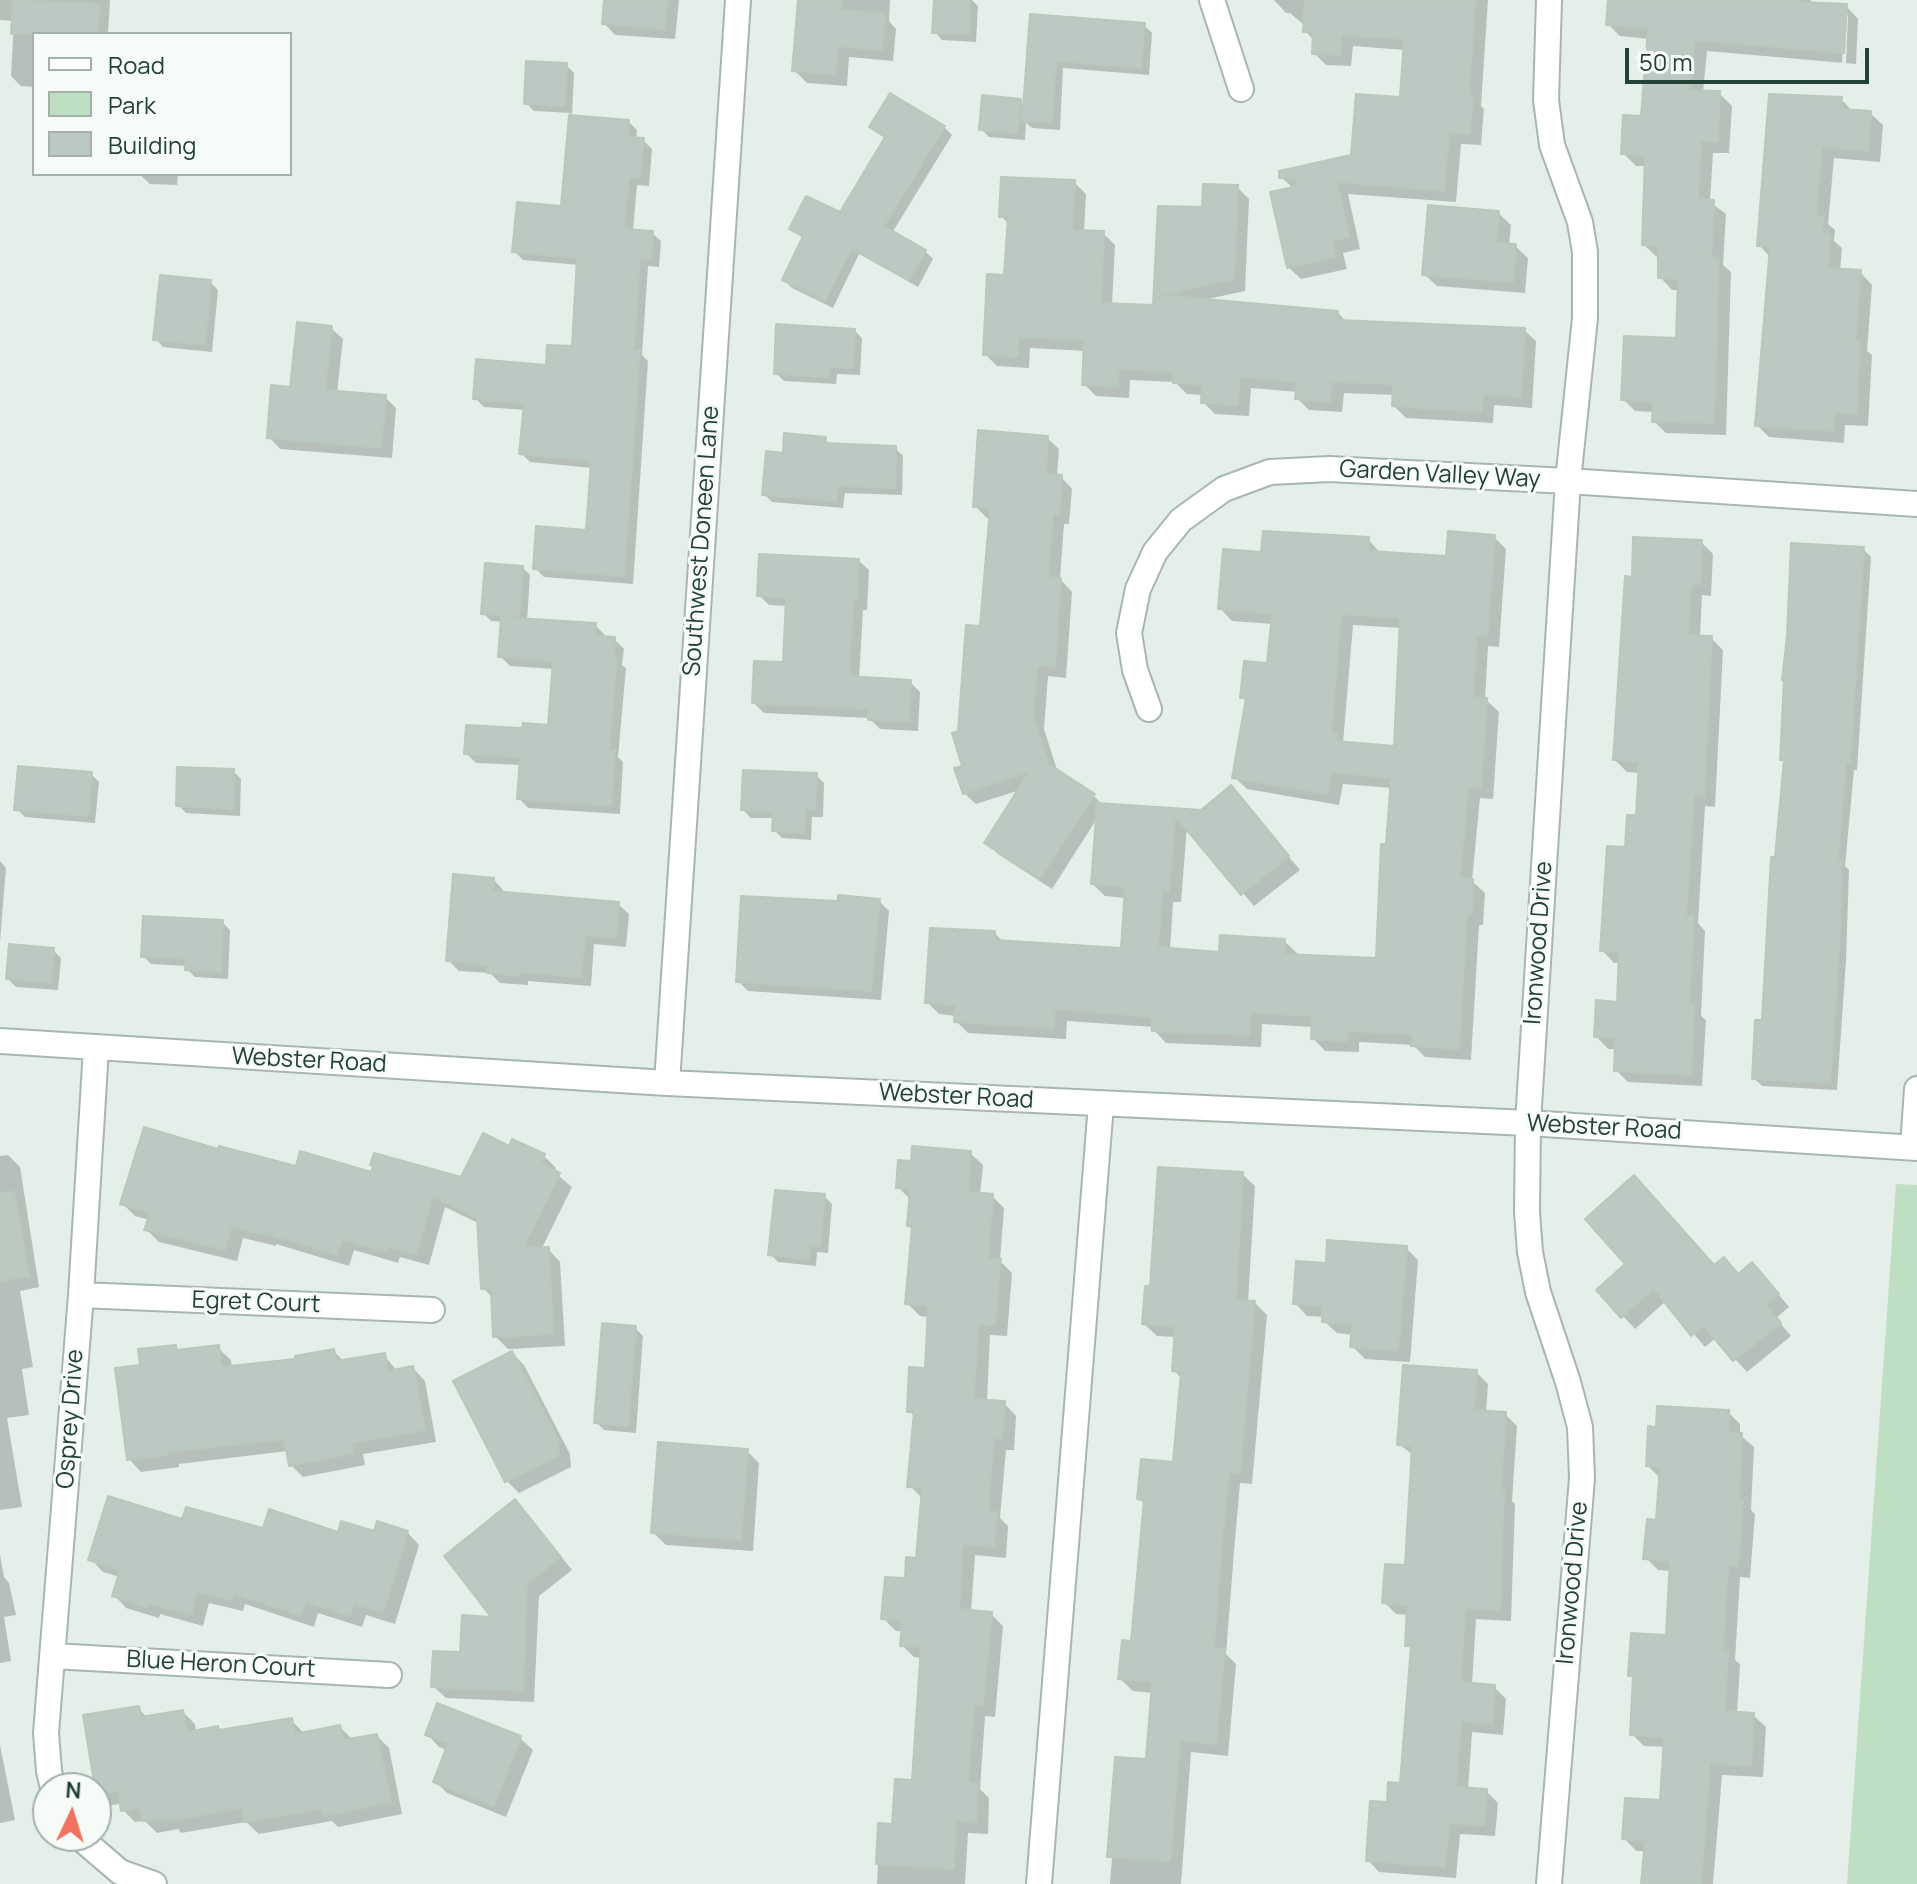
<!DOCTYPE html>
<html>
<head>
<meta charset="utf-8">
<style>
  body { margin:0 }
  #map { position:relative; width:1917px; height:1884px; overflow:hidden; background:#e5efe9; font-family:Manrope,sans-serif }
  canvas { display:block }
  .legend { position:absolute; left:32px; top:32px; width:260px; height:144px; box-sizing:border-box; background:#f6fbf8; border:2px solid #a2b1aa; margin:0; padding:10px 14px; list-style:none; font-size:24px; color:#244135 }
  .legend li { display:flex; align-items:center; gap:16px; height:40px }
  .legend b { width:40px; border:2px solid #a2b1aa }
  .north { position:absolute; left:32px; top:1772px; width:80px; height:80px; box-sizing:border-box; background:#f6fbf8; border:2px solid #a2b1aa; border-radius:50%; rotate:4deg; font-size:22px; font-weight:700; line-height:32px; text-align:center; color:#244135 }
  .north::after { content:''; display:block; margin:auto; width:28px; height:36px; background:#f27160; clip-path:polygon(50% 0,100% 100%,50% 72%,0 100%) }
  .scale { position:absolute; left:1625px; top:48px; width:244px; height:36px; box-sizing:border-box; border:4px solid #244135; border-top:0; padding-left:10px; font-size:24px; line-height:28px; white-space:nowrap; color:#244135; -webkit-text-stroke:6px #f6fbf8; paint-order:stroke }
</style>
</head>
<body>
<div id="map">
<canvas width="1917" height="1884"></canvas>
<ul class="legend">
<li><b style="height:10px;background:#fff"></b>Road</li>
<li><b style="height:22px;background:#bfdfc3"></b>Park</li>
<li><b style="height:22px;background:#bbc9c2"></b>Building</li>
</ul>
<div class="north">N</div>
<div class="scale">50 m</div>
</div>
<script>
const g = document.querySelector('canvas').getContext('2d');
g.lineJoin = 'round';
function paint(path, color) {
  g.fillStyle = color;
  g.fill(path, 'evenodd');
}
function trace(path, color, width, dash) {
  g.strokeStyle = color;
  g.lineWidth = width;
  g.lineCap = dash ? 'butt' : 'round';
  g.setLineDash(dash || []);
  g.stroke(path);
}
function drawText(font, color, halo, rows, align = 'center') {
  g.font = font + ' Manrope,sans-serif';
  g.lineWidth = 6;
  g.setLineDash([]);
  g.textBaseline = 'middle';
  g.strokeStyle = halo;
  g.fillStyle = color;
  for (const [text, x, y, turn = 0] of rows) {
    g.save();
    g.translate(x, y);
    g.rotate((+turn || 0) * Math.PI / 180);
    g.textAlign = isNaN(turn) ? turn : align;
    if (halo) g.strokeText(text, 0, 0);
    g.fillText(text, 0, 0);
    g.restore();
  }
}
const green = new Path2D(`
  M1896 1184 1917 1185V1884H1847Z`);
const shadow = new Path2D(`
  M0 0H110L108 34H34V87L21 86 11 76 14 21 0 20Z
  M606 0H679L675 39 615 35 604 23Z
  M800 0H890L889 21 896 29 893 61 849 57 847 86 807 83 794 70Z
  M936 0H972L978 6 976 42 942 40 935 32Z
  M1274 0H1488L1481 106 1484 109 1481 145 1461 144 1456 202 1348 194 1360 249 1343 253 1347 269 1301 279 1288 267 1294 189 1281 177 1353 157 1402 99 1405 50 1353 46 1351 66 1326 65 1314 53 1315 41 1305 31V26L1290 13H1286Z
  M1610 0H1811L1812 5 1846 6 1858 19 1856 64 1707 51 1703 92 1719 93 1732 106 1729 153H1713L1710 202 1726 214 1723 265 1731 272 1726 435 1666 433 1654 421V412L1635 411 1623 399 1678 341 1680 290H1672L1660 277V257H1657L1644 245 1646 166H1636L1623 153 1643 118 1650 39 1620 36 1608 24ZM1844 15H1848L1846 63H1842Z
  M1032 16 1144 25 1152 33 1149 75 1063 68 1060 130 1032 128 1026 123 1025 140 989 137 981 129 1020 101 1025 106Z
  M566 65 574 73 572 117 628 121 637 130 636 139 643 140 652 149 649 186 637 185 633 231 652 233 661 241 659 267 648 266 642 355 648 361 633 584 544 577 535 568 587 532 592 468 530 462 521 453 525 410 484 407 475 398 548 367 574 349 579 265 523 260 514 251 562 208 571 113 534 111 526 103Z
  M1841 99 1853 112 1870 113 1883 125 1880 162 1834 158 1828 224 1835 230 1834 241 1842 248 1840 271 1860 272 1872 285 1867 351 1872 355 1868 426 1845 425 1844 443 1769 437 1757 425 1771 258 1759 245Z
  M871 127H944L952 135 892 233 925 251 933 259 918 287 859 254 833 308 792 288 784 280 804 239 791 229 841 215 886 139Z
  M139 174H178L177 185 150 184Z
  M1074 182 1086 194 1084 232 1103 233 1115 245 1112 305 1155 307 1159 208 1204 209 1237 187 1249 199 1245 291 1203 300 1338 313 1347 322 1524 330 1536 341 1532 408 1494 405 1493 423 1406 418 1394 406V395L1344 393 1342 412 1309 410 1297 398 1298 392 1251 388 1249 416 1215 414 1203 402V395L1187 394 1175 382 1130 380 1129 398 1096 396 1084 384 1086 351 1030 348 1029 368 997 366 985 354 1006 277 1009 224 1001 216Z
  M1498 213 1511 225 1509 246H1515L1528 258 1525 293 1437 286 1424 274Z
  M210 282 218 290 212 352 163 347 156 339Z
  M331 328 343 339 337 393 385 397 396 408 392 458 280 449 269 437 292 389Z
  M854 330 862 338 860 375 837 374 836 384 784 381 776 373Z
  M1047 438 1059 449 1057 477H1061L1072 489 1069 524H1064L1060 579 1072 592 1066 678 1048 676 1044 729 1058 773 1093 795 1103 805 1201 812 1231 788 1300 870 1254 906 1187 827 1181 902H1173L1170 950 1221 954 1284 941 1297 953 1296 956 1378 960 1392 788 1343 784 1339 805 1247 789 1234 777 1247 702 1242 697 1269 665 1273 624 1232 621 1220 608 1262 554 1368 539 1381 554 1448 558 1494 537 1506 549 1499 647 1488 646 1485 699 1499 712 1493 799 1480 798 1472 881 1485 893 1483 925H1479L1471 1060 1425 1057 1413 1045 1359 1042V1052L1325 1051 1313 1038V1027L1262 1024 1261 1047 1166 1043 1154 1030V1027L1067 1021 1066 1039 968 1033 956 1021V1016L939 1014 927 1002 994 933 1004 942 1123 950 1126 898 1105 896 1093 884 1098 817 1052 889 998 854 986 842 1020 790 976 804 964 793 965 767 960 733 982 628 991 518H987L975 506ZM1353 625 1402 628 1396 748 1343 743Z
  M825 439 831 445 895 448 903 456 902 495 845 493 843 508 772 502 764 494 785 455Z
  M1701 542 1713 554 1711 596 1702 595 1700 637 1711 638 1723 650 1715 807 1705 806 1698 923 1705 931 1701 1016 1706 1020 1702 1086 1628 1082 1616 1070 1617 1049H1608L1596 1036 1619 1004 1621 963H1614L1602 950 1627 849 1638 817 1640 773 1627 772 1615 760 1633 579Z
  M1863 549 1871 557 1857 770H1854L1845 866 1849 870 1846 961 1837 1090 1762 1086 1754 1078 1764 1022 1786 763 1782 759Z
  M859 561 869 570 867 610H863L859 679 910 682 920 692 918 731 880 729 869 718 764 713 754 703 785 664 788 606 769 605 759 595Z
  M522 567 530 575 527 621 595 625 605 635V638L614 639 624 649 622 665 626 668 618 757 623 762 620 814 528 808 519 798 521 765 476 763 466 753 524 731 550 727 554 669 510 666 500 656 503 622 491 621 483 613Z
  M233 771 241 779 240 816 186 813 178 805Z
  M91 774 99 782 95 823 25 817 17 809Z
  M816 775 824 783 823 817H812L811 840 782 838 774 830V818H751L743 810Z
  M0 861 6 868 0 942Z
  M493 879 503 890V894L618 904 629 914 626 947 594 944 591 986 528 981V985L500 983 490 973 459 971 448 960Z
  M879 901 889 911 881 1000 748 991 738 981Z
  M222 922 230 930 228 979 195 977 187 969V966L151 964 143 956Z
  M53 950 61 958 58 990 16 987 8 979Z
  M510 1148 544 1156 556 1168 554 1172 572 1187 541 1250 548 1249 560 1262 565 1346 508 1349 495 1336 493 1298 483 1288 480 1224 445 1207 429 1265 400 1257 398 1263 354 1250 349 1266 276 1244V1246L243 1238 237 1261 159 1242 147 1230 150 1220 135 1216 123 1204 220 1152 297 1168 462 1179Z
  M970 1153 983 1165 980 1195 992 1196 1004 1208 1000 1261 1012 1273 1007 1336 990 1335 987 1402 1004 1403 1016 1416 1014 1450H1006L1000 1518 1008 1526 1006 1558 975 1555 971 1612 991 1614 1003 1626 995 1717 985 1716 980 1789 989 1798 988 1834 968 1833 965 1884H877L880 1825 894 1826 914 1782 922 1658 914 1657 902 1645 903 1631H896L883 1618 918 1560 923 1499 910 1486 916 1418 909 1411 927 1370 930 1317 920 1316 907 1303 914 1231 909 1226 911 1200 898 1187 913 1164Z
  M8 1155 20 1167 39 1287 20 1291 33 1367 22 1369 29 1415 7 1418 22 1507 0 1510V1156Z
  M1242 1174 1255 1186 1248 1302 1255 1303 1267 1315 1252 1484 1240 1483 1234 1552 1226 1654 1236 1664 1228 1756 1191 1752 1181 1884H1110L1112 1858 1109 1856 1148 1761 1153 1693 1133 1691 1120 1679 1133 1643 1146 1505 1139 1499 1175 1464 1182 1379 1174 1370 1176 1337 1157 1336 1144 1324 1152 1288Z
  M824 1196 832 1204 828 1253 817 1252 816 1266 778 1262 770 1254Z
  M1406 1248 1418 1260 1410 1362 1365 1359 1352 1346 1353 1335 1337 1333 1324 1321 1325 1317 1307 1316 1295 1303 1328 1265Z
  M1715 1267 1739 1275 1764 1277 1789 1307 1776 1318 1791 1336 1747 1372 1716 1338 1705 1347 1666 1301 1635 1329 1599 1290Z
  M635 1328 643 1336 636 1433 604 1430 596 1422Z
  M175 1347 180 1352 218 1348 231 1360 232 1368 298 1361 333 1351 344 1361 384 1355 397 1371 413 1368 425 1381 436 1442 363 1454 365 1465 303 1477 291 1465 288 1451 179 1464V1467L141 1472 129 1459 142 1367Z
  M512 1353 524 1365 570 1454 571 1467 519 1493 507 1481Z
  M1476 1372 1488 1384 1486 1413 1505 1414 1517 1426 1512 1501 1515 1504 1511 1621 1476 1619 1472 1685 1494 1687 1506 1699 1503 1735 1472 1732 1468 1790 1486 1791 1498 1803 1495 1836 1460 1834 1456 1878 1379 1872 1368 1860 1389 1804 1402 1785 1413 1651 1407 1645 1409 1615 1396 1614 1384 1602 1407 1567 1414 1456 1399 1444Z
  M1728 1412 1740 1424V1435L1754 1447 1751 1510 1755 1514 1750 1578 1740 1577 1735 1660 1740 1664 1737 1714 1753 1715 1766 1727 1763 1777 1722 1775 1713 1884H1645L1646 1851H1636L1624 1838 1662 1803 1665 1747 1644 1746 1632 1734 1635 1679 1630 1675 1667 1637 1671 1571 1658 1570 1646 1558 1658 1522 1660 1478 1648 1466Z
  M747 1451 759 1463 753 1551 666 1545 653 1532Z
  M527 1514 572 1570 539 1596 534 1702 446 1698 433 1686 496 1619Z
  M184 1521 264 1530 339 1534 407 1532 419 1545 395 1624 366 1615 362 1627 318 1613 314 1627 245 1604 243 1611 209 1603 203 1626 160 1614 159 1618 126 1608 114 1595 120 1577 103 1572 91 1559Z
  M0 1555 4 1577 9 1583 16 1615 4 1617 11 1661 0 1663Z
  M438 1706 520 1738 533 1750 506 1817 447 1793 435 1781 447 1750 439 1747 427 1734Z
  M138 1708 148 1718 183 1712 195 1724 196 1732H221L292 1721 304 1733 340 1727 353 1740 377 1736 389 1748 402 1814 338 1827 332 1821 259 1834 246 1822 181 1833 178 1829 157 1833 145 1821 135 1822 123 1810 122 1804 110 1805 98 1793Z
  M0 1745 15 1820 0 1823Z`);
const building = new Path2D(`
  M13 0 99 4 98 34H11Z
  M604 0H667L665 29 602 24Z
  M798 0H842L841 10 885 14 882 50 838 46 835 75 792 71Z
  M934 0H970L969 34 932 33Z
  M1305 0H1475L1469 94 1473 95 1470 134 1449 132 1444 191 1337 182 1349 237 1332 241 1336 257 1287 268 1270 192 1298 186 1296 179 1279 178V171L1351 155 1356 94 1400 97 1404 39 1341 35 1340 55 1312 54 1313 32H1303Z
  M1608 0H1800V2L1847 4 1844 53 1695 40 1690 90 1720 91 1718 142 1701 141 1698 199 1714 200 1711 257 1719 258 1714 423 1652 422 1653 401 1621 400 1624 336 1676 338 1678 279 1658 278V246L1642 245 1645 155 1621 154 1623 115 1641 116 1648 28 1606 25Z
  M1030 14 1145 23 1141 68 1056 61 1052 122 1022 121Z
  M526 61 567 63 565 106 524 104Z
  M890 93 945 126 884 226 926 250 909 280 851 248 825 301 782 280 803 236 789 229 806 196 840 212 885 137 869 127Z
  M1769 94 1842 97 1841 109 1871 111 1868 151 1822 147 1816 216H1824L1822 233 1830 234 1828 268 1861 270 1855 341H1860L1857 414 1834 413 1833 431 1755 426 1770 247 1757 246Z
  M982 95 1021 99 1017 133 979 130Z
  M569 115 629 120 628 137 644 138 640 179 629 177 624 229 653 231 651 259 640 258 634 350H640L624 576 533 569 536 526 586 530 591 461 519 454 524 403 473 399 476 359 546 365 547 345 572 346 577 258 512 252 517 202 561 206Z
  M1001 177 1075 180 1072 230 1104 231 1101 303 1153 305 1158 206 1202 207 1203 184 1238 185 1234 279 1161 295 1338 311V320L1525 328 1521 397 1483 394 1482 412 1392 406 1393 384 1332 382 1330 402 1295 399 1297 382 1240 377 1238 405 1201 403 1202 384 1173 383 1174 372 1119 369 1118 387 1082 385 1084 340 1018 337V357L983 355 987 274 1004 275 1008 217H999Z
  M1428 205 1499 211 1496 243 1516 244 1513 282 1422 275Z
  M160 275 211 280 205 345 153 340Z
  M297 322 332 326 325 390 386 395 381 448 267 438 271 385 290 387Z
  M776 324 855 329 853 368 829 367V377L774 374Z
  M978 430 1048 436 1046 474 1062 475 1059 514 1053 513 1048 577 1061 578 1055 667 1037 666 1033 716 1049 764 1095 794 1040 879 984 843 1029 772 963 794 954 768 962 766 952 733 958 731 966 625 980 626 990 508 973 507Z
  M784 433 826 437 825 443 896 446 895 488 837 486 836 501 762 495 766 451 783 453Z
  M1263 531 1369 537V551L1446 556 1448 531 1495 535 1487 636 1477 635 1473 697 1487 698 1481 788 1468 787 1460 878 1473 879 1472 914H1467L1459 1049 1411 1046 1412 1034 1347 1031V1041L1311 1039 1312 1016 1251 1013 1249 1035 1152 1031V1017L1055 1009 1054 1028 954 1022 955 1005 925 1003 930 928 995 931V940L1121 948 1125 887 1091 884 1097 803 1201 810 1231 785 1289 856 1241 895 1175 816 1169 891 1162 890 1158 947 1219 952 1220 935 1285 939 1284 954 1376 958 1381 844H1386L1391 778 1331 772 1328 794 1232 778 1246 698H1240L1244 661 1267 663 1272 614 1218 609 1223 549 1261 552ZM1341 614 1400 618 1394 746 1336 741 1337 734 1331 733Z
  M1633 537 1702 540 1700 585 1691 584 1688 635 1712 636 1704 796 1694 795 1686 916H1694L1689 1006H1694L1691 1075 1614 1071 1615 1038 1594 1037 1596 1000 1617 1002 1619 952 1600 951 1607 846 1625 847 1627 815H1636L1639 762 1613 760 1625 576 1632 577Z
  M1791 543 1864 547 1850 763H1846L1838 860H1842L1839 952 1830 1083 1752 1079 1755 1020H1762L1771 857H1775L1784 760H1780L1784 680H1782L1787 636Z
  M759 554 859 559 857 601H853L849 676 911 680 909 721 868 720V709L752 703 754 661 783 662 786 597 757 596Z
  M485 563 523 566 519 617 481 614Z
  M501 617 596 623 595 636 615 637 614 656H617L609 750H615L611 806 517 799 520 757 464 754 466 725 522 728 523 723 548 725 553 661 498 657Z
  M18 766 92 772 88 816 14 810Z
  M177 767 234 769 233 809 176 806Z
  M743 770 817 773 815 810 805 809 804 833 772 831 773 812 741 810Z
  M453 874 494 878 493 891 619 902 616 938 585 935 581 977 519 972 518 976 487 973 488 965 446 961Z
  M838 895 880 899 871 991 736 982 741 896 838 901Z
  M143 916 223 920 221 972 185 970 186 959 141 957Z
  M9 944 54 948 51 983 6 979Z
  M144 1127 218 1149 219 1146 296 1166 300 1151 371 1172 373 1167 370 1165 374 1153 461 1177 483 1133 509 1146 512 1139 545 1154 541 1163 560 1173 523 1248 549 1247 553 1334 493 1337 491 1289H481L477 1218 433 1196 416 1254 388 1246 386 1252 342 1239 337 1255 264 1233V1235L231 1227 225 1250 144 1230 150 1213 120 1204Z
  M912 1146 971 1151 968 1192 993 1194 988 1258 1001 1259 995 1325 978 1324 974 1399 1005 1401 1002 1439 994 1438 988 1511 997 1512 994 1547 963 1544 959 1609 992 1612 983 1705H974L968 1783 978 1784 976 1823 956 1821 954 1869 876 1864 878 1823 892 1824 895 1779 912 1780 921 1647 900 1646 902 1621 881 1619 885 1577 905 1578 906 1557 916 1558 922 1488 907 1487 914 1412H907L909 1367 925 1368 928 1306 905 1304 912 1227 907 1226 910 1189 896 1188 898 1160 911 1161Z
  M1158 1167 1243 1172 1236 1300 1255 1301 1240 1473 1229 1472 1222 1539 1214 1648 1225 1649 1216 1744 1180 1741 1170 1861 1107 1857 1115 1757 1146 1759 1152 1682 1118 1679 1122 1640 1131 1641 1144 1500 1137 1499 1141 1459 1173 1462 1181 1372 1172 1371 1175 1327 1142 1324 1145 1286H1150Z
  M1634 1175 1714 1265 1724 1257 1738 1274 1752 1262 1779 1294 1766 1305 1781 1323 1733 1361 1704 1326 1691 1336 1654 1289 1621 1318 1596 1290 1625 1264 1585 1219Z
  M775 1190 825 1194 820 1246 810 1245 809 1259 768 1255Z
  M14 1192 29 1276 0 1281V1193Z
  M1327 1240 1407 1246 1398 1351 1350 1347 1352 1324 1322 1322 1323 1306 1293 1304 1296 1261 1326 1263Z
  M602 1323 636 1326 628 1426 594 1423Z
  M176 1345V1350L219 1345 221 1367 295 1359V1356L334 1349 336 1361 385 1353 388 1371 413 1366 425 1430 352 1443 354 1453 289 1466 284 1439 167 1452 168 1455 127 1460 115 1368 140 1365 138 1349Z
  M512 1351 558 1440 559 1455 505 1482 453 1381Z
  M1403 1365 1477 1370 1474 1410 1506 1412 1501 1490H1504L1500 1610 1465 1608 1461 1682 1495 1685 1492 1724 1461 1721 1456 1787 1487 1789 1484 1825 1449 1823 1445 1867 1366 1861 1370 1801 1387 1802 1388 1782 1400 1783 1411 1646H1405L1407 1605 1382 1603 1385 1564 1405 1565 1412 1446 1397 1445Z
  M1657 1406 1729 1410 1728 1432 1742 1433 1739 1500H1743L1738 1566H1728L1723 1650H1728L1725 1711 1754 1713 1751 1766 1710 1763 1701 1884H1641L1645 1841 1622 1839 1625 1798 1660 1800 1664 1737 1630 1735 1633 1676H1628L1631 1633 1666 1635 1670 1561 1643 1559 1647 1519 1656 1520 1660 1467 1646 1466 1648 1426 1656 1427Z
  M658 1442 748 1449 741 1540 651 1533Z
  M108 1496 182 1519 186 1507 263 1528 269 1509 338 1532 341 1521 374 1531 377 1521 408 1531 383 1613 354 1604 350 1616 306 1602 301 1616 233 1593 231 1600 197 1592 191 1615 148 1603 147 1607 112 1596 120 1570 88 1560Z
  M515 1499 561 1557 527 1584 523 1691 431 1687 433 1651 460 1652 462 1615 491 1617 444 1556Z
  M437 1703 521 1736 494 1806 433 1782 448 1743 425 1735Z
  M139 1706 141 1717 183 1710 187 1732 218 1726 219 1730 292 1718 295 1734 340 1725 343 1740 377 1734 391 1802 324 1816 322 1809 244 1822 242 1808 167 1821V1818L143 1821 140 1808 121 1811 118 1791 96 1794 83 1715Z`);
const minor = new Path2D(`
  M1212 0 1241 89
  M1149 709 1135 670 1129 633 1138 589 1155 552 1181 520 1224 489 1270 472 1329 469 1568 481 1917 504
  M0 1041 667 1083 1528 1123 1917 1148
  M667 1083 738 0
  M1913 1147 1917 1089
  M81 1295 432 1310
  M53 1656 389 1675
  M53 1788 49 1771 46 1733 81 1295 96 1048
  M78 1836 120 1872 154 1884
  M1039 1884 1101 1104
  M1549 1884 1582 1478 1580 1427 1568 1382 1538 1292 1530 1252 1527 1212 1528 1123 1568 481 1585 318V252L1580 222 1552 145 1546 100 1549 0`);
const streetNames = [
  ["Garden Valley Way",1440,475,3],
  ["Southwest Doneen Lane",702,541,-86],
  ["Ironwood Drive",1539,943,-86],
  ["Webster Road",309,1061,3],
  ["Webster Road",956,1097,3],
  ["Webster Road",1604,1128,3],
  ["Egret Court",256,1303,2],
  ["Osprey Drive",71,1419,-86],
  ["Ironwood Drive",1573,1583,-85],
  ["Blue Heron Court",221,1665,3]
];
paint(green, '#bfdfc3');
paint(shadow, '#0003');
paint(building, '#bbc9c2');
trace(building, '#b8c8bf', 2);
trace(minor, '#a7b7af', 28);
trace(minor, '#fff', 24);
drawText('24px', '#244135', '#f6fbf8', streetNames);
</script>
</body>
</html>
